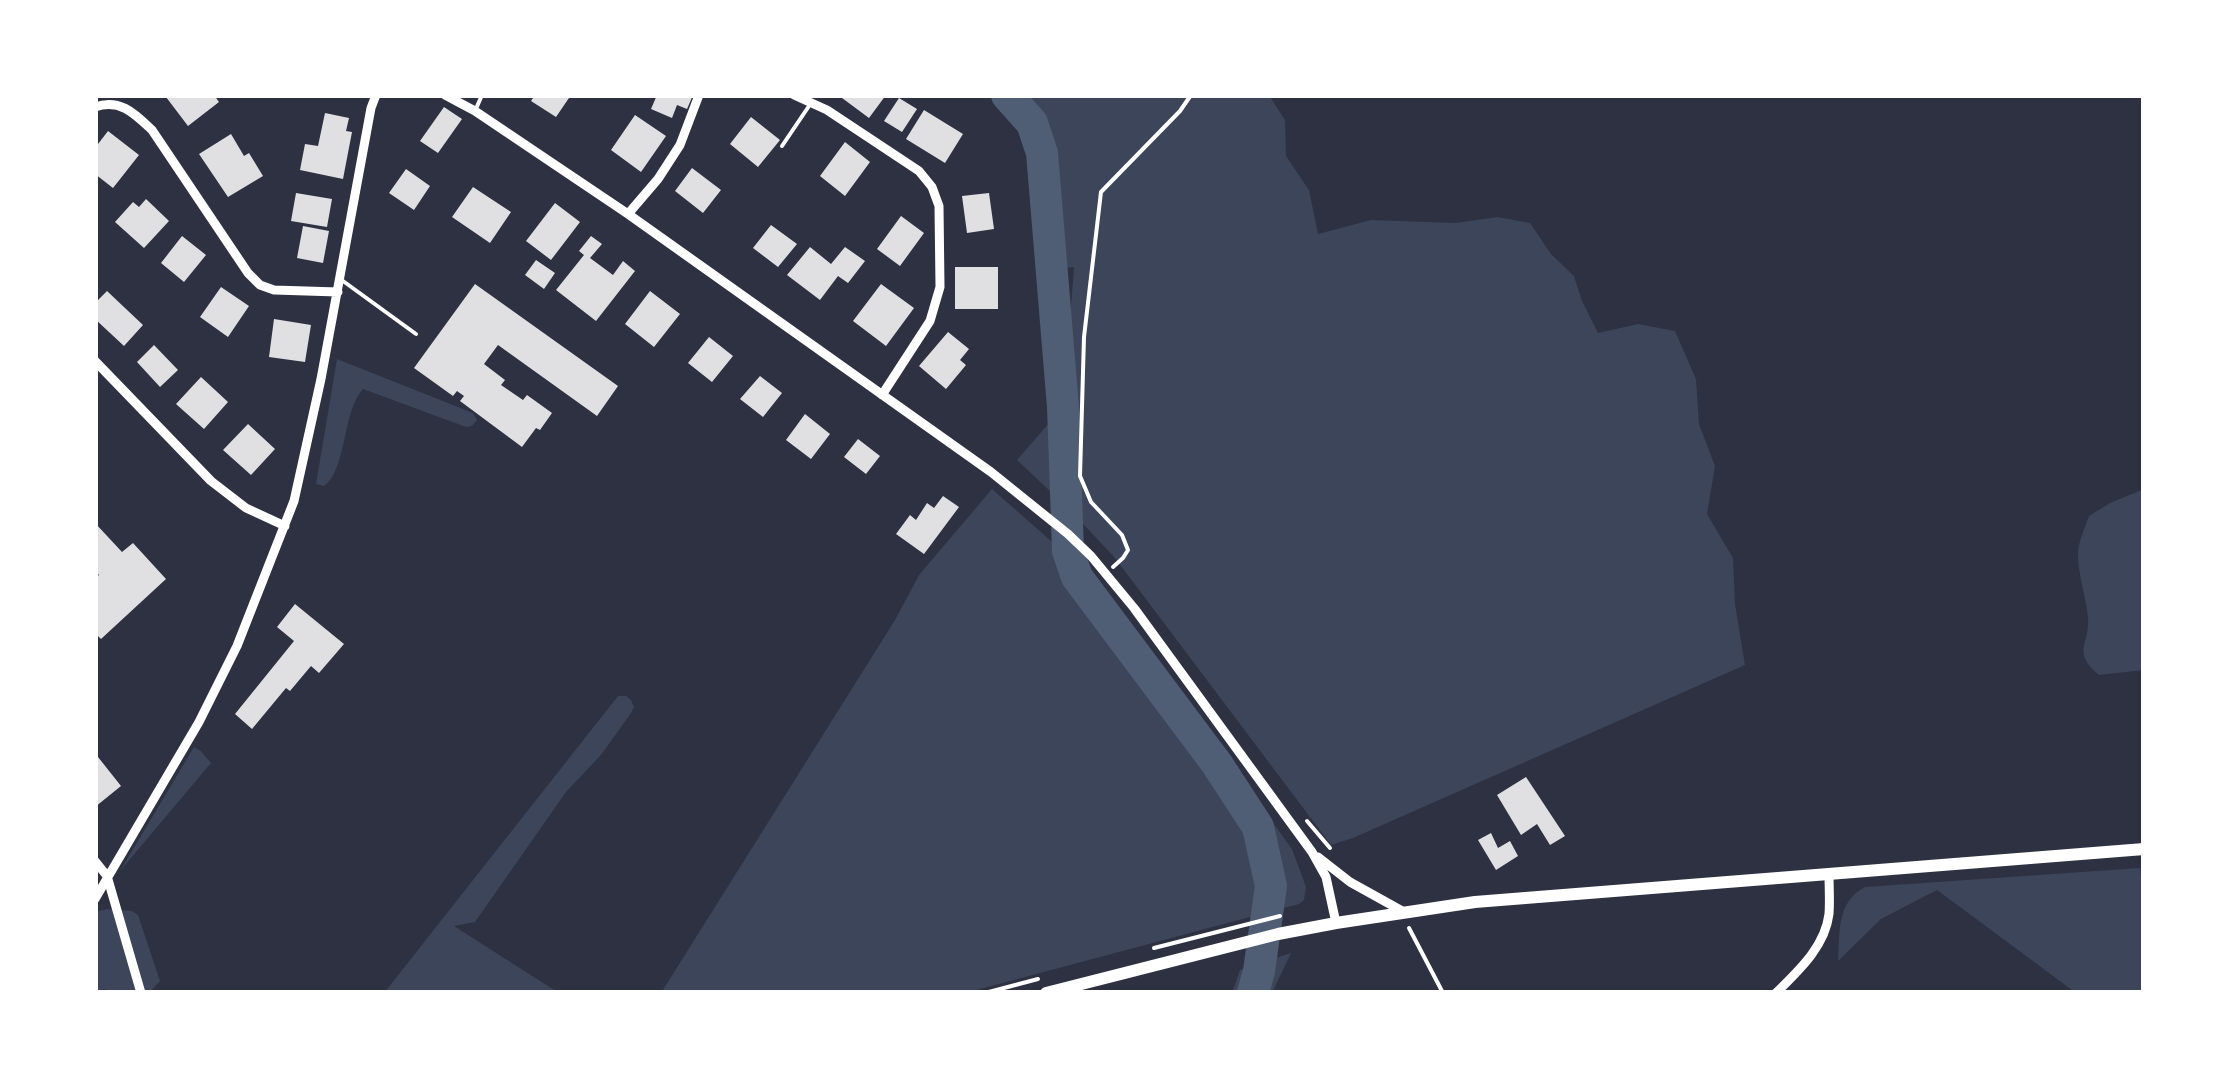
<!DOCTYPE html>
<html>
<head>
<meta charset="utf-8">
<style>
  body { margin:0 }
  #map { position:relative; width:2239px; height:1088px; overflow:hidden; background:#2d3142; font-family:"IBM Plex Sans",sans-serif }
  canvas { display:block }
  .frame { position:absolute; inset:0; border:98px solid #fff; pointer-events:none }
</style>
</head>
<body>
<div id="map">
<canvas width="2239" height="1088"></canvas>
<div class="frame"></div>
</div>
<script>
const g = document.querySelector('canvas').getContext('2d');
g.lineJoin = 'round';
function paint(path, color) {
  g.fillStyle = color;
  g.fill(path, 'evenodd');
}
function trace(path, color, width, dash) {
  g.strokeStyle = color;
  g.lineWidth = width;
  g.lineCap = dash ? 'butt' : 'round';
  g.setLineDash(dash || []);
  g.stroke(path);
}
const green = new Path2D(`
  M1007 95H1269L1285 120 1286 156 1309 190 1318 234 1371 220 1455 223 1498 217 1530 223 1551 254 1574 276 1582 301 1598 333 1638 324 1675 331 1696 379 1699 424 1715 466 1707 514 1733 558 1735 604 1745 665 1353 838 1331 845 1115 558 1071 511 1017 460 1063 407 1074 267 1051 270 1042 153 1032 123Z
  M337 359 473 413 477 420 472 426 466 427 363 389C342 412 347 470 324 486L316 484Z
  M992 489 1101 585 1292 849 1306 887 1304 900 1299 904 965 993H661L895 620 919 575Z
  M2144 489V670L2099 675C2071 651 2090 645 2088 618 2086 596 2078 576 2078 554 2078 542 2085 528 2089 516L2110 503Z
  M618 696H626L631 700 634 707 631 713 601 755 566 792 475 922 454 926 559 993H384Z
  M194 747 201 751 211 763 120 871Z
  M2140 868 2144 899V993H2076L1937 890 1881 919 1838 961C1840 933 1836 902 1865 887Z
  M107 909 132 911 138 915 160 981 151 991 123 993 103 989 95 993V912Z
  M1291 953 1272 993H1232L1240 970Z`);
const river = new Path2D(`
  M1007 95 1032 123 1042 153 1063 407 1068 551 1077 577 1217 764 1258 827 1271 886 1259 971 1253 993`);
const building = new Path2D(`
  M169 95H214L219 102 188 126 166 97Z
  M535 95H571L556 117 531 101Z
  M657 95H693L687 109 677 105 672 118 651 109Z
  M838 95H886L869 118Z
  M899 98 917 109 902 132 884 121Z
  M444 107 462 119 438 153 420 141Z
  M924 110 963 134 945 163 906 139Z
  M325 113 349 118 346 131 352 132 343 179 300 170 305 144 318 146Z
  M635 115 666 136 641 172 611 150Z
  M751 117 780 140 758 167 730 144Z
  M108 131 139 155 113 188 95 174V148Z
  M231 134 244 156 249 153 263 176 228 197 199 154Z
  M845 142 870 162 845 196 820 176Z
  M692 168 721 190 703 213 675 191Z
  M406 169 430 186 414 210 389 193Z
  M473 187 511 212 490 243 452 217Z
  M296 193 332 199 327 227 291 221Z
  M989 193 994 229 967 233 962 196Z
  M146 199 169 221 144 248 115 222 133 202 139 207Z
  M555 203 580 222 551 260 526 241Z
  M901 216 924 233 900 266 877 249Z
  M771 225 797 244 778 267 753 248Z
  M303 226 329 231 323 263 297 258Z
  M182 236 206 255 184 282 161 263Z
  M591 236 602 244 590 258 613 275 623 261 635 271 596 321 556 290 584 255 579 251Z
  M810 247 831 264 845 247 865 261 848 283 838 276 820 300 787 275Z
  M536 260 555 273 544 289 525 275Z
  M955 267H998V309H955Z
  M475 284 618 386 597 416 498 345 484 364 505 380 501 385 523 400 527 395 552 413 540 430 536 428 522 447 460 401 464 396 457 391 453 396 414 368Z
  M881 284 914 308 886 346 853 321Z
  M221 287 249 306 228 337 200 317Z
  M107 291 143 325 124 346 95 319V303Z
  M650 291 680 314 654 347 625 324Z
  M274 319 311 325 305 362 269 357Z
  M948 332 969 349 960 360 966 365 946 389 919 366Z
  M709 337 733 356 712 382 688 363Z
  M154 345 178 370 160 387 137 362Z
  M760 376 782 393 763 417 740 399Z
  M201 377 228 402 204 429 176 404Z
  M805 414 830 434 811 459 786 440Z
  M248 424 275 449 251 475 223 450Z
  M858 439 880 456 866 474 844 457Z
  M943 496 959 507 924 554 896 534 910 515 916 520 927 503 934 508Z
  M95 523 122 552 133 543 166 579 101 639 95 633V578L99 575 95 571Z
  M295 604 344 644 319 673 311 666 290 691 286 688 252 729 235 714 294 641 277 627Z
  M98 757 121 786 95 807V760Z
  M1526 777 1565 836 1550 845 1537 824 1521 835 1497 795Z
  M1491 833 1498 848 1510 841 1518 856 1496 870 1478 840Z`);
const path = new Path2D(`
  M1113 567 1123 558 1128 550 1122 535 1091 502 1080 476 1084 337 1101 192 1180 111 1191 95
  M1307 821 1330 848
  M1409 928 1443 993
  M1154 948 1280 916
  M985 993 1038 979`);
const service = new Path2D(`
  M475 111 482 95
  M782 146 809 106
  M343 281 416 334`);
const minor = new Path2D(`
  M445 95 475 111 628 214 991 472 1068 534 1091 556 1134 608 1312 852 1326 877 1336 923
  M794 95 827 110 919 171 932 187 939 206 940 287 930 321 882 395
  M95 107C120 98 135 114 152 130L248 273 260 285 274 290 338 292
  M628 214 658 179 680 145 699 95
  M95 361 211 481 246 508 285 526
  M1318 857 1350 882 1404 912
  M95 861 107 876 141 993
  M95 899 199 722 237 646 294 501 321 379 371 108 376 95
  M1776 993C1798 971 1825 947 1829 914 1830 901 1829 887 1829 873`);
const secondary = new Path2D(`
  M1046 993 1278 934 1336 923 1475 902 2144 849`);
paint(green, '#3c4559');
trace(river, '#4f5d75', 32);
paint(building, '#e0e0e3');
trace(path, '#fff', 4);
trace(service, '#fff', 4);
trace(minor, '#fff', 9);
trace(secondary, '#fff', 12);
</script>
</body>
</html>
